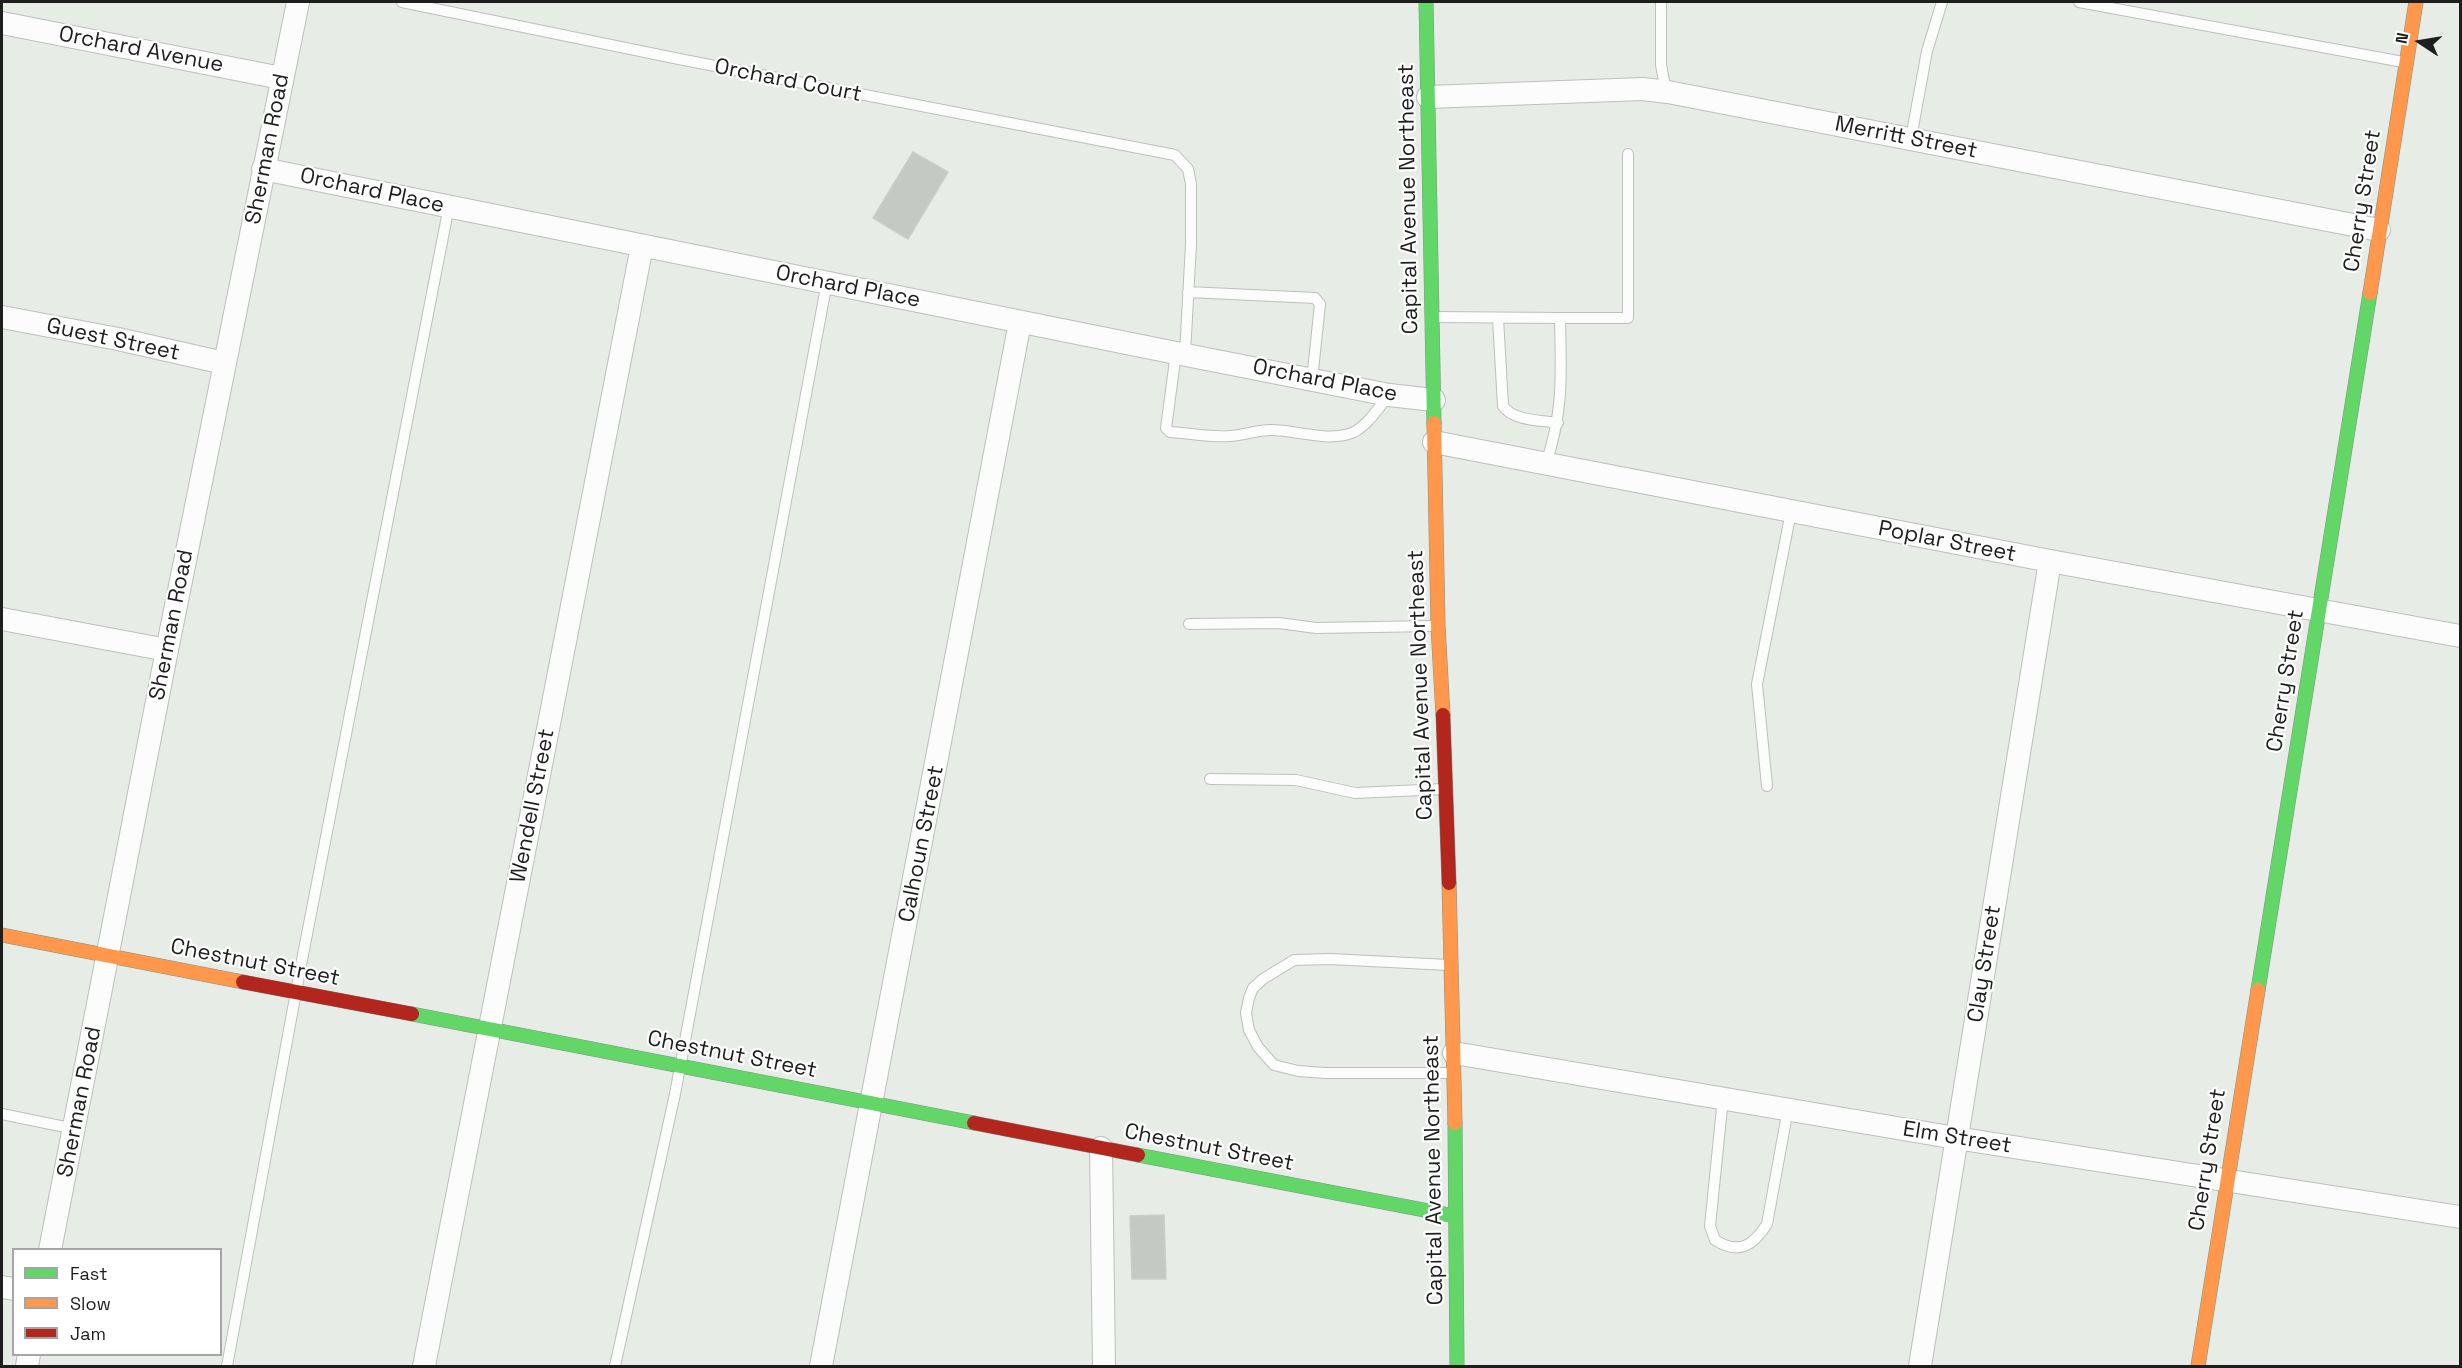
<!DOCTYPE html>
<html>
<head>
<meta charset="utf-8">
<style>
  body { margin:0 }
  #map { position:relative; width:2462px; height:1368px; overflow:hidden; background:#e7ece7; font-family:"Space Grotesk",sans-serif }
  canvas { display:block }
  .frame { position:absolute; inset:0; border:3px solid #1e1e1e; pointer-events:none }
  .legend { position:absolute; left:12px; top:1248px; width:210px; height:108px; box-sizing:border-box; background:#fff; border:2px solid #a5a5a5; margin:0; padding:8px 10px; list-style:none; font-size:18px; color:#1e1e1e }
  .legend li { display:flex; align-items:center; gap:12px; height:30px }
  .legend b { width:30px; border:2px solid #a5a5a5 }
  .north { position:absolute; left:2390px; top:12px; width:60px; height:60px; -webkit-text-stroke:4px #fff; paint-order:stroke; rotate:282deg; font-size:16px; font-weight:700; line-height:24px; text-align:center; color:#1e1e1e }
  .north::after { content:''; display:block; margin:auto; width:21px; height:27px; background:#1e1e1e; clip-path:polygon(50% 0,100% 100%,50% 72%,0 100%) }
</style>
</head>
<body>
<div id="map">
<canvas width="2462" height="1368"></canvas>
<div class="frame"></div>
<ul class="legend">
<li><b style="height:8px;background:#63d668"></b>Fast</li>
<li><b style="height:8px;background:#ff974d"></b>Slow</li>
<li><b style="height:8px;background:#b3261e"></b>Jam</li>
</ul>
<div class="north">N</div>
</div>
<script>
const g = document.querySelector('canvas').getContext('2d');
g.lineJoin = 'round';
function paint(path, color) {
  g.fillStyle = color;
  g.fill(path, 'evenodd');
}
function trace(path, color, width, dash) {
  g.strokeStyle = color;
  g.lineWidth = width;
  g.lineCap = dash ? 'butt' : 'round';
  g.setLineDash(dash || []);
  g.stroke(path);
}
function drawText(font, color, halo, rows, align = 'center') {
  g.font = font + ' "Space Grotesk",sans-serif';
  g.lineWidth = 4.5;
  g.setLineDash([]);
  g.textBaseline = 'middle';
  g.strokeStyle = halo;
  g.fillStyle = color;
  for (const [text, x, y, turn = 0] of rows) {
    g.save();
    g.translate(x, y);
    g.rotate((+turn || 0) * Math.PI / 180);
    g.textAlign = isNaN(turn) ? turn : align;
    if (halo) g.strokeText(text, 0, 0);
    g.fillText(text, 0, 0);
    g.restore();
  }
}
const building = new Path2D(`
  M913 152 948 172 908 239 873 218Z
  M1164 1215 1166 1279H1132L1130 1216Z`);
const lane = new Path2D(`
  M402 2 679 59 1175 155 1188 169 1191 184V244L1185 354
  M1661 2V65L1666 91
  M2079 2 2403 62
  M1911 138 1927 51 1942 2
  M1188 292 1315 298 1320 304 1312 380
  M1435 317 1560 318C1561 375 1564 408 1546 464
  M1498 318 1503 406C1513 421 1541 420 1558 423
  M1560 318H1628V154
  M1176 353 1166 428 1170 432C1189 433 1211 438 1230 436 1244 435 1257 430 1271 430 1297 430 1329 443 1354 432 1368 425 1379 407 1389 395
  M1189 624 1279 623 1316 628 1435 626
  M1210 779 1296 780 1355 793 1444 789
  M1767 786 1757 684 1791 512
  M1449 965 1330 959 1294 960 1263 979 1253 988 1249 998 1246 1013 1249 1030 1258 1047 1274 1065 1298 1071 1325 1073H1452
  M1723 1098 1710 1226 1715 1240C1739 1255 1753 1246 1767 1224L1788 1109
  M2 1114 75 1129
  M227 1366 301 965 449 206
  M615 1366 675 1094 827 282`);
const street = new Path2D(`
  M2 23 281 78
  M1428 97 1643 89 1668 92 2379 230
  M263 169 1176 353 1389 395 1434 400
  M2 317 118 339 224 363
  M1434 442 2050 561 2460 636
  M2 619 167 650
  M1454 1053 1956 1138 2460 1217
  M1101 1148 1104 1366
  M50 1250 167 650 298 2
  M2 1287 14 1289
  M27 1366 29 1354
  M424 1366 642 246
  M821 1366 1020 322
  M1920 1366 2050 561`);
const fast = new Path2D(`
  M1426 2 1434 423
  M2258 990 2370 293
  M412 1014 974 1123
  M1455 1123 1457 1366
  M1138 1155 1455 1216`);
const slow = new Path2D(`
  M2370 293 2416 2
  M1434 423 1438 626 1443 715
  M1449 883 1455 1123
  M2 935 243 982
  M2198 1366 2258 990`);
const jam = new Path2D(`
  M1443 715 1449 883
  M243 982 412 1014
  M974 1123 1138 1155`);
const streetNames = [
  ["Orchard Avenue",141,50,11],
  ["Orchard Court",788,81,11],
  ["Merritt Street",1906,138,11],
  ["Sherman Road",268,149,-79],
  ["Orchard Place",372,191,12],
  ["Capital Avenue Northeast",1409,199,-91],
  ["Cherry Street",2363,201,-81],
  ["Orchard Place",848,287,11],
  ["Guest Street",113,340,12],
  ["Orchard Place",1325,381,11],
  ["Poplar Street",1947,542,11],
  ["Sherman Road",172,625,-79],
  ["Cherry Street",2286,681,-81],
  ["Capital Avenue Northeast",1421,685,-92],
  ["Wendell Street",533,806,-79],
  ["Calhoun Street",922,844,-79],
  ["Chestnut Street",255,963,11],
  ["Clay Street",1985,964,-81],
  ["Chestnut Street",732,1055,11],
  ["Sherman Road",80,1102,-79],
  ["Elm Street",1957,1138,9],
  ["Chestnut Street",1209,1148,11],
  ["Cherry Street",2208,1160,-81],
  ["Capital Avenue Northeast",1434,1170,-91]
];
paint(building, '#c5c9c4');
trace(building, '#c9cfc8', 1.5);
trace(lane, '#bdbfbd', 12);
trace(street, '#bdbfbd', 24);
trace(fast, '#7e9686', 15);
trace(slow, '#7e9686', 15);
trace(jam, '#7e9686', 15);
trace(lane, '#fbfcfb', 10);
trace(street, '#fbfcfb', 22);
trace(fast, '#63d668', 14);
trace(slow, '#ff974d', 14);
trace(jam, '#b3261e', 14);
drawText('22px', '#1e1e1e', '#fff', streetNames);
</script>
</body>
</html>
